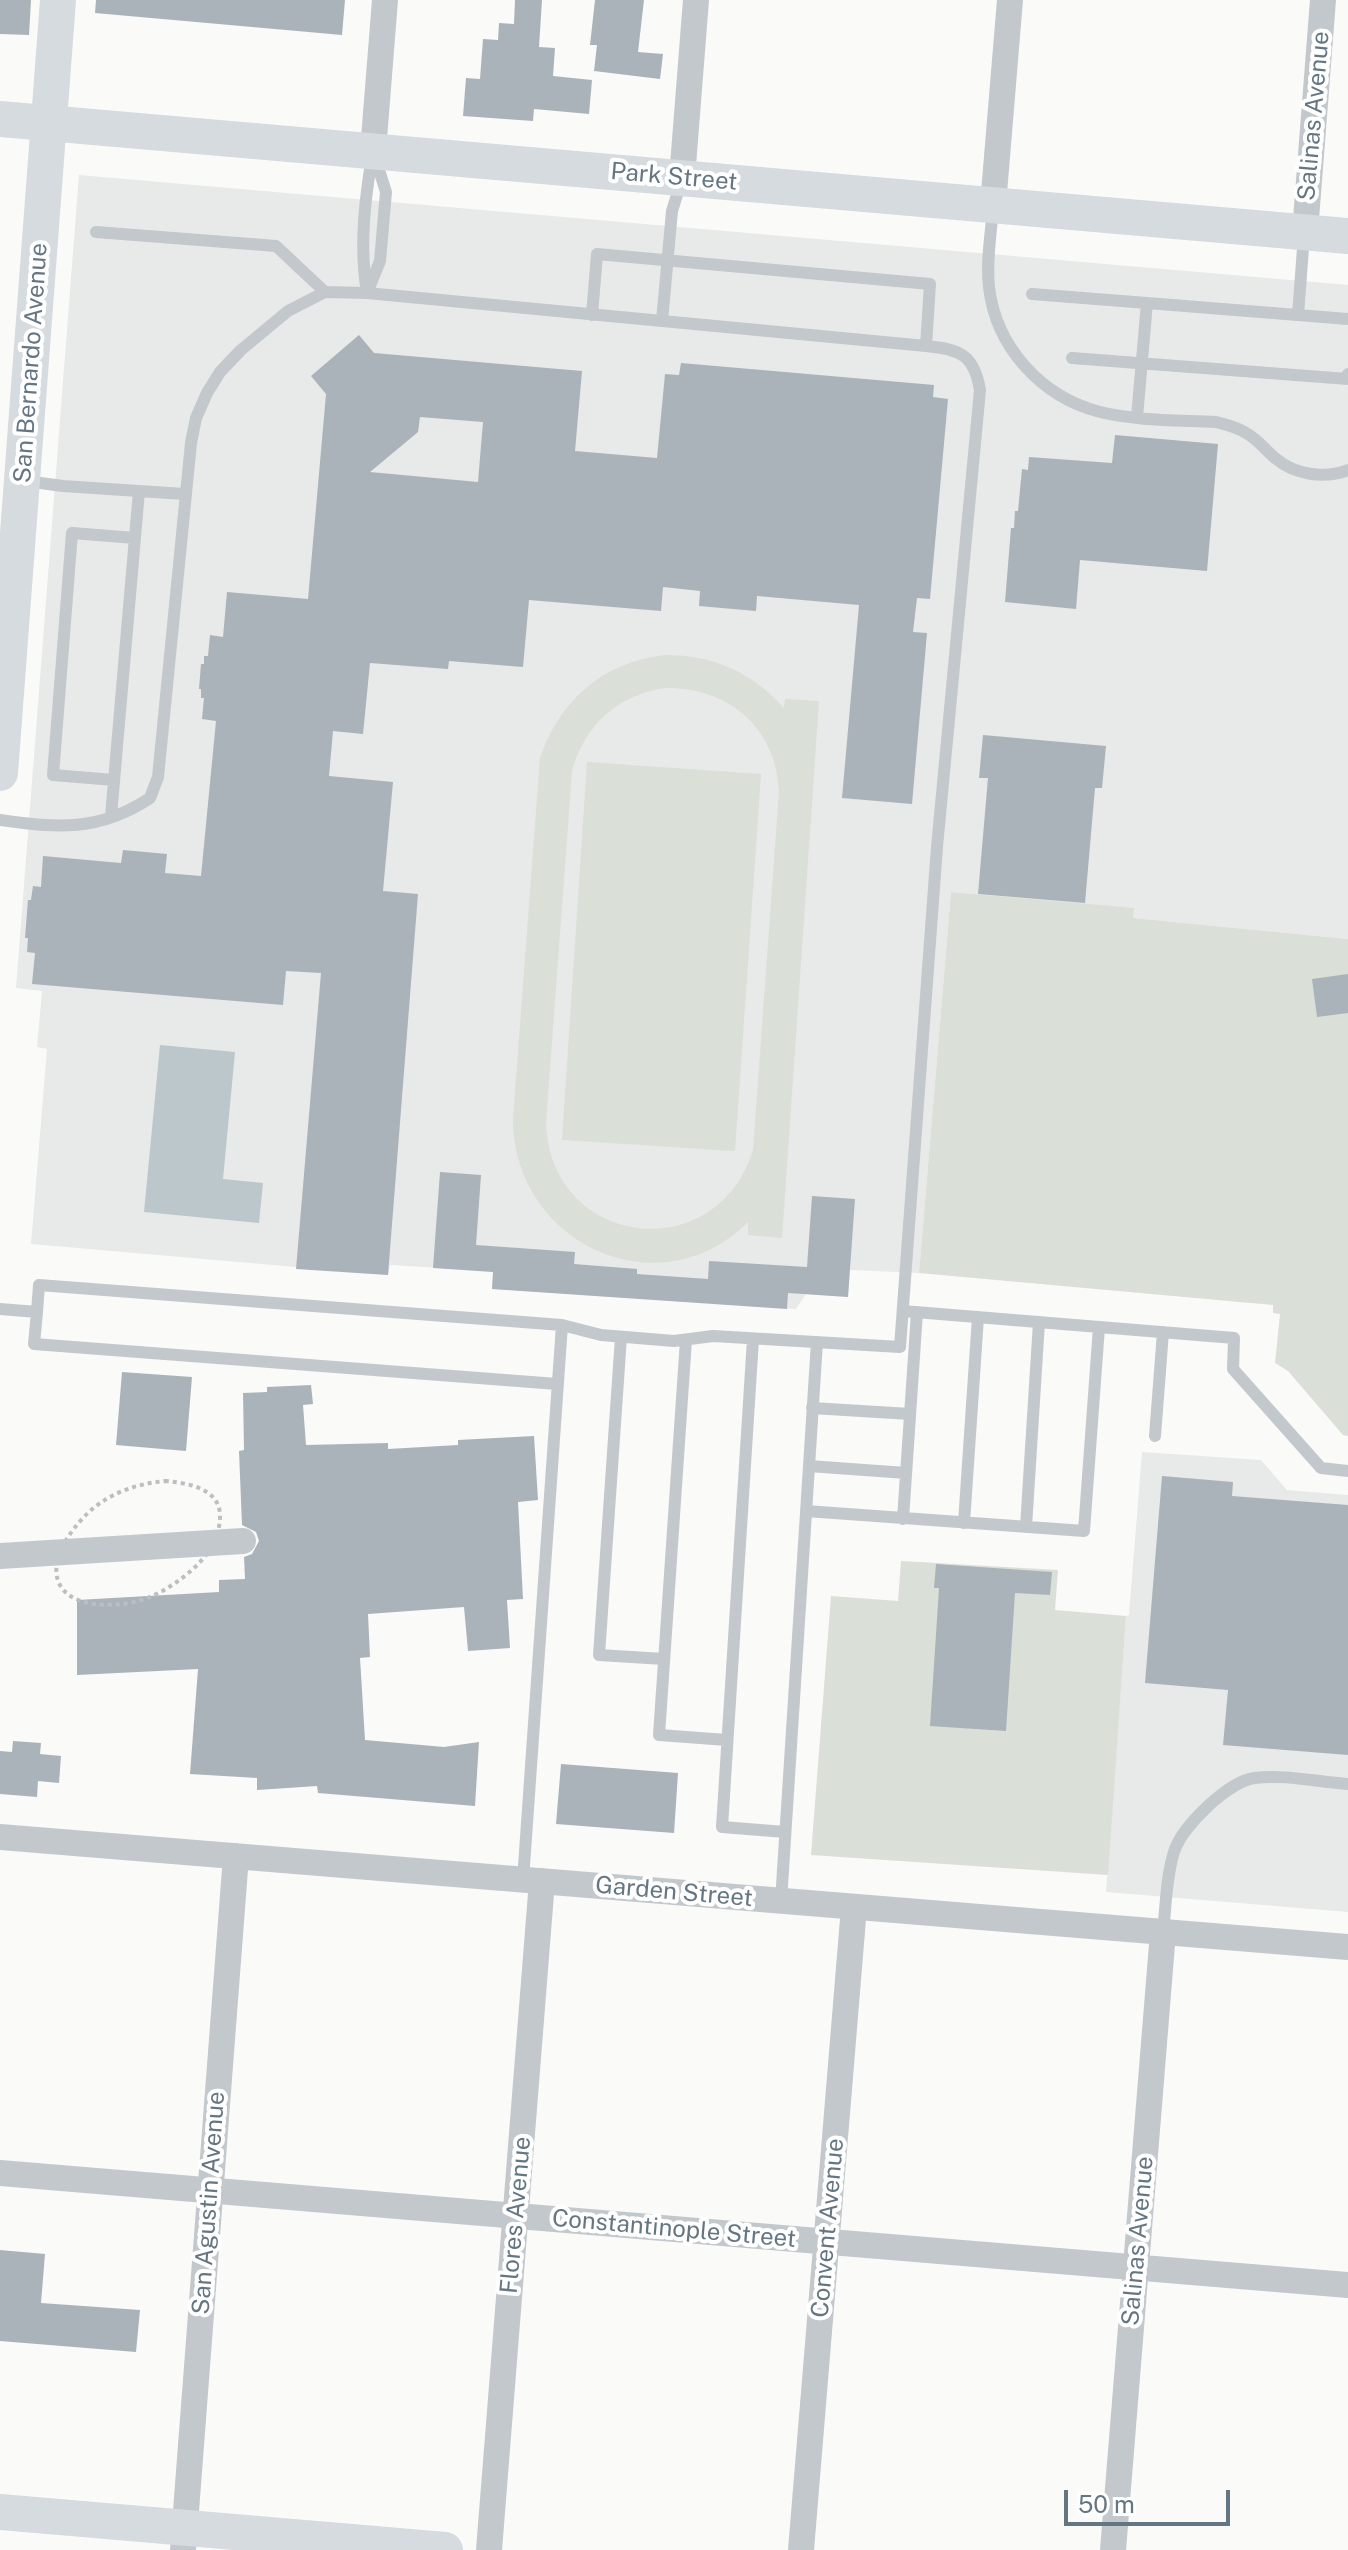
<!DOCTYPE html>
<html>
<head>
<meta charset="utf-8">
<style>
  body { margin:0 }
  #map { position:relative; width:1348px; height:2550px; overflow:hidden; background:#fafaf8; font-family:"Public Sans",sans-serif }
  canvas { display:block }
  .scale { position:absolute; left:1064px; top:2490px; width:166px; height:36px; box-sizing:border-box; border:4px solid #657683; border-top:0; padding-left:10px; font-size:24px; line-height:28px; white-space:nowrap; color:#657683; -webkit-text-stroke:6px #fff; paint-order:stroke }
</style>
</head>
<body>
<div id="map">
<canvas width="1348" height="2550"></canvas>
<div class="scale">50 m</div>
</div>
<script>
const g = document.querySelector('canvas').getContext('2d');
g.lineJoin = 'round';
function paint(path, color) {
  g.fillStyle = color;
  g.fill(path, 'evenodd');
}
function trace(path, color, width, dash) {
  g.strokeStyle = color;
  g.lineWidth = width;
  g.lineCap = dash ? 'butt' : 'round';
  g.setLineDash(dash || []);
  g.stroke(path);
}
function drawText(font, color, halo, rows, align = 'center') {
  g.font = font + ' "Public Sans",sans-serif';
  g.lineWidth = 8;
  g.setLineDash([]);
  g.textBaseline = 'middle';
  g.strokeStyle = halo;
  g.fillStyle = color;
  for (const [text, x, y, turn = 0] of rows) {
    g.save();
    g.translate(x, y);
    g.rotate((+turn || 0) * Math.PI / 180);
    g.textAlign = isNaN(turn) ? turn : align;
    if (halo) g.strokeText(text, 0, 0);
    g.fillText(text, 0, 0);
    g.restore();
  }
}
const built = new Path2D(`
  M79 175 1348 285V939L1132 918 1133 909 951 892 919 1273 850 1270 848 1297 806 1294 796 1309 492 1289 493 1272 474 1270 390 1265 388 1275 31 1244 47 1049 37 1047 42 991 16 988Z
  M1142 1452 1261 1460 1287 1490 1348 1495V1912L1106 1892 1126 1616 1129 1615Z`);
const green = new Path2D(`
  M665 655C713 655 752 672 784 708L785 699 819 701 782 1238 748 1235V1222C658 1312 513 1242 513 1119L540 758C560 700 603 662 665 655ZM664 688C729 687 776 727 779 792L753 1150C716 1270 549 1247 546 1122L572 771C585 725 616 696 664 688Z
  M587 762 761 774 735 1151 562 1140Z
  M951 892 1134 908 1133 918 1348 939V1436L1343 1435 1288 1371 1275 1363 1280 1314 1273 1313V1305L919 1273Z
  M901 1561 1058 1570 1055 1610 1126 1616 1108 1875 811 1855 831 1596 898 1601Z`);
const water = new Path2D(`
  M160 1045 235 1052 223 1179 263 1183 259 1223 144 1212Z`);
const building = new Path2D(`
  M0 0H31L29 35 0 34Z
  M96 0H345L342 35 95 13Z
  M515 0H542L539 47 555 48 553 76 592 80 589 114 534 109 533 121 463 116 466 78 480 79 483 39 498 40 499 23 514 24Z
  M595 0H644L638 52 663 54 660 79 594 71 597 45H590Z
  M359 335 374 353 582 371 575 451 657 458 665 374 679 375 681 363 934 385 933 397 948 399 930 599 917 598 913 632 927 633 912 804 842 798 859 605 757 596 756 611 699 606 700 591 663 587 661 611 529 600 523 667 449 661 448 669 370 663 363 734 333 731 329 776 393 782 383 891 418 894 388 1275 296 1269 321 973 286 971 283 1005 32 984 35 953 27 952 28 938H25L28 900H31L33 886 41 887 43 856 121 863 123 850 167 854 165 873 201 876 216 721 202 719 204 698H201V689H199L201 664H204V656H208L210 635 223 637 227 592 308 599 326 394 311 376ZM420 417 483 422 478 482 370 472 418 432Z
  M1115 435 1218 444 1207 571 1080 560 1076 609 1005 602 1011 528H1014L1015 511H1018L1022 469 1028 470 1029 457 1112 463Z
  M983 735 1106 746 1102 788H1095L1085 903 978 894 988 778H979Z
  M1348 974V1013L1317 1017 1312 979Z
  M440 1172 481 1175 476 1245 575 1252 574 1264 637 1269V1274L708 1279 709 1261 807 1267 812 1196 855 1199 848 1297 788 1293 787 1309 492 1289 493 1272 433 1268Z
  M122 1372 192 1377 186 1451 116 1445Z
  M311 1385 313 1404 303 1405 306 1445 388 1443V1449L458 1445V1440L534 1436 538 1500 518 1502 523 1599 507 1600 510 1648 468 1651 464 1607 368 1614 370 1657 360 1658 365 1740 444 1747 479 1742 475 1806 318 1793 317 1786 257 1790V1778L190 1774 198 1669 77 1675V1600L219 1592V1580L245 1579 244 1557 252 1554 259 1541 256 1532 242 1525 239 1451 244 1450 243 1393 267 1392V1387Z
  M1162 1476 1233 1482 1232 1496 1348 1505V1755L1223 1745 1228 1690 1145 1683Z
  M936 1564 1052 1572 1050 1595 1015 1593 1006 1731 930 1726 939 1588H934Z
  M13 1741 41 1743 40 1754 61 1756 59 1783 38 1781 37 1797 0 1794V1751L12 1752Z
  M561 1764 678 1773 674 1833 556 1824Z
  M0 2250 45 2254 41 2303 140 2310 136 2352 0 2341Z`);
const path = new Path2D(`
  M165 1481C187 1483 220 1488 220 1516 220 1538 208 1555 193 1569 175 1585 153 1599 129 1603 56 1614 33 1572 83 1518 104 1495 134 1484 165 1481Z`);
const lane = new Path2D(`
  M373 151 386 192 380 261 367 293C359 245 365 198 373 151Z
  M993 208C991 234 986 261 989 287 996 348 1042 397 1100 412 1137 421 1178 420 1216 422 1227 425 1237 427 1246 433 1258 439 1265 450 1275 458 1295 475 1324 479 1348 470
  M96 232 276 246 325 292
  M1032 294 1147 303
  M592 315 597 254 930 284 926 346
  M1298 315 1304 235
  M662 321 672 211 681 182
  M1072 358 1348 379V374
  M1137 417 1147 303 1348 319
  M25 481 63 486 184 494
  M114 780 53 775 72 533 135 538
  M111 816 139 491
  M0 820C57 828 99 832 150 798L158 777 191 443 196 418 207 393 220 372 241 350 288 311 325 292 367 293 926 346C959 349 974 354 980 390L937 847 900 1347 713 1336 674 1341 601 1335 562 1325
  M0 1309 37 1312 39 1285 562 1325 523 1880
  M903 1311 1234 1338 1233 1369 1321 1468 1348 1471
  M37 1312 34 1344 557 1384
  M621 1337 599 1655 664 1659
  M753 1339 722 1827 785 1832
  M686 1340 659 1735 727 1740
  M812 1408 910 1414
  M1155 1436 1163 1332
  M809 1466 906 1473
  M806 1511 1084 1531 1099 1327
  M903 1519 917 1312
  M964 1523 978 1317
  M1026 1527 1039 1322
  M781 1901 817 1342
  M1163 1932C1166 1906 1166 1877 1174 1852 1182 1826 1228 1782 1254 1778 1284 1774 1318 1782 1348 1784`);
const street = new Path2D(`
  M373 151 385 0
  M682 178 696 0
  M993 205 1010 0
  M1305 232 1323 0
  M0 1556 243 1541
  M0 1837 1348 1947
  M0 2173 1348 2285
  M183 2550 236 1856
  M489 2550 542 1881
  M801 2550 854 1907
  M1113 2550 1163 1932`);
const secondary = new Path2D(`
  M0 119 1348 236
  M0 773 58 0
  M0 2512 445 2550`);
const streetNames = [
  ["Salinas Avenue",1314,116,-85],
  ["Park Street",674,177,5],
  ["San Bernardo Avenue",31,363,-86],
  ["Garden Street",674,1892,5],
  ["San Agustin Avenue",209,2203,-86],
  ["Flores Avenue",516,2215,-85],
  ["Convent Avenue",828,2228,-85],
  ["Constantinople Street",674,2229,5],
  ["Salinas Avenue",1138,2241,-85]
];
paint(built, '#e8e9e9');
paint(green, '#dadfd7');
paint(water, '#bbc7cb');
paint(building, '#aab3b9');
trace(path, '#bbbfc2', 4, [4, 4]);
trace(lane, '#c3c8cc', 12);
trace(street, '#c3c8cc', 26);
trace(secondary, '#d6dbdf', 36);
drawText('24px', '#657683', '#fff', streetNames);
</script>
</body>
</html>
